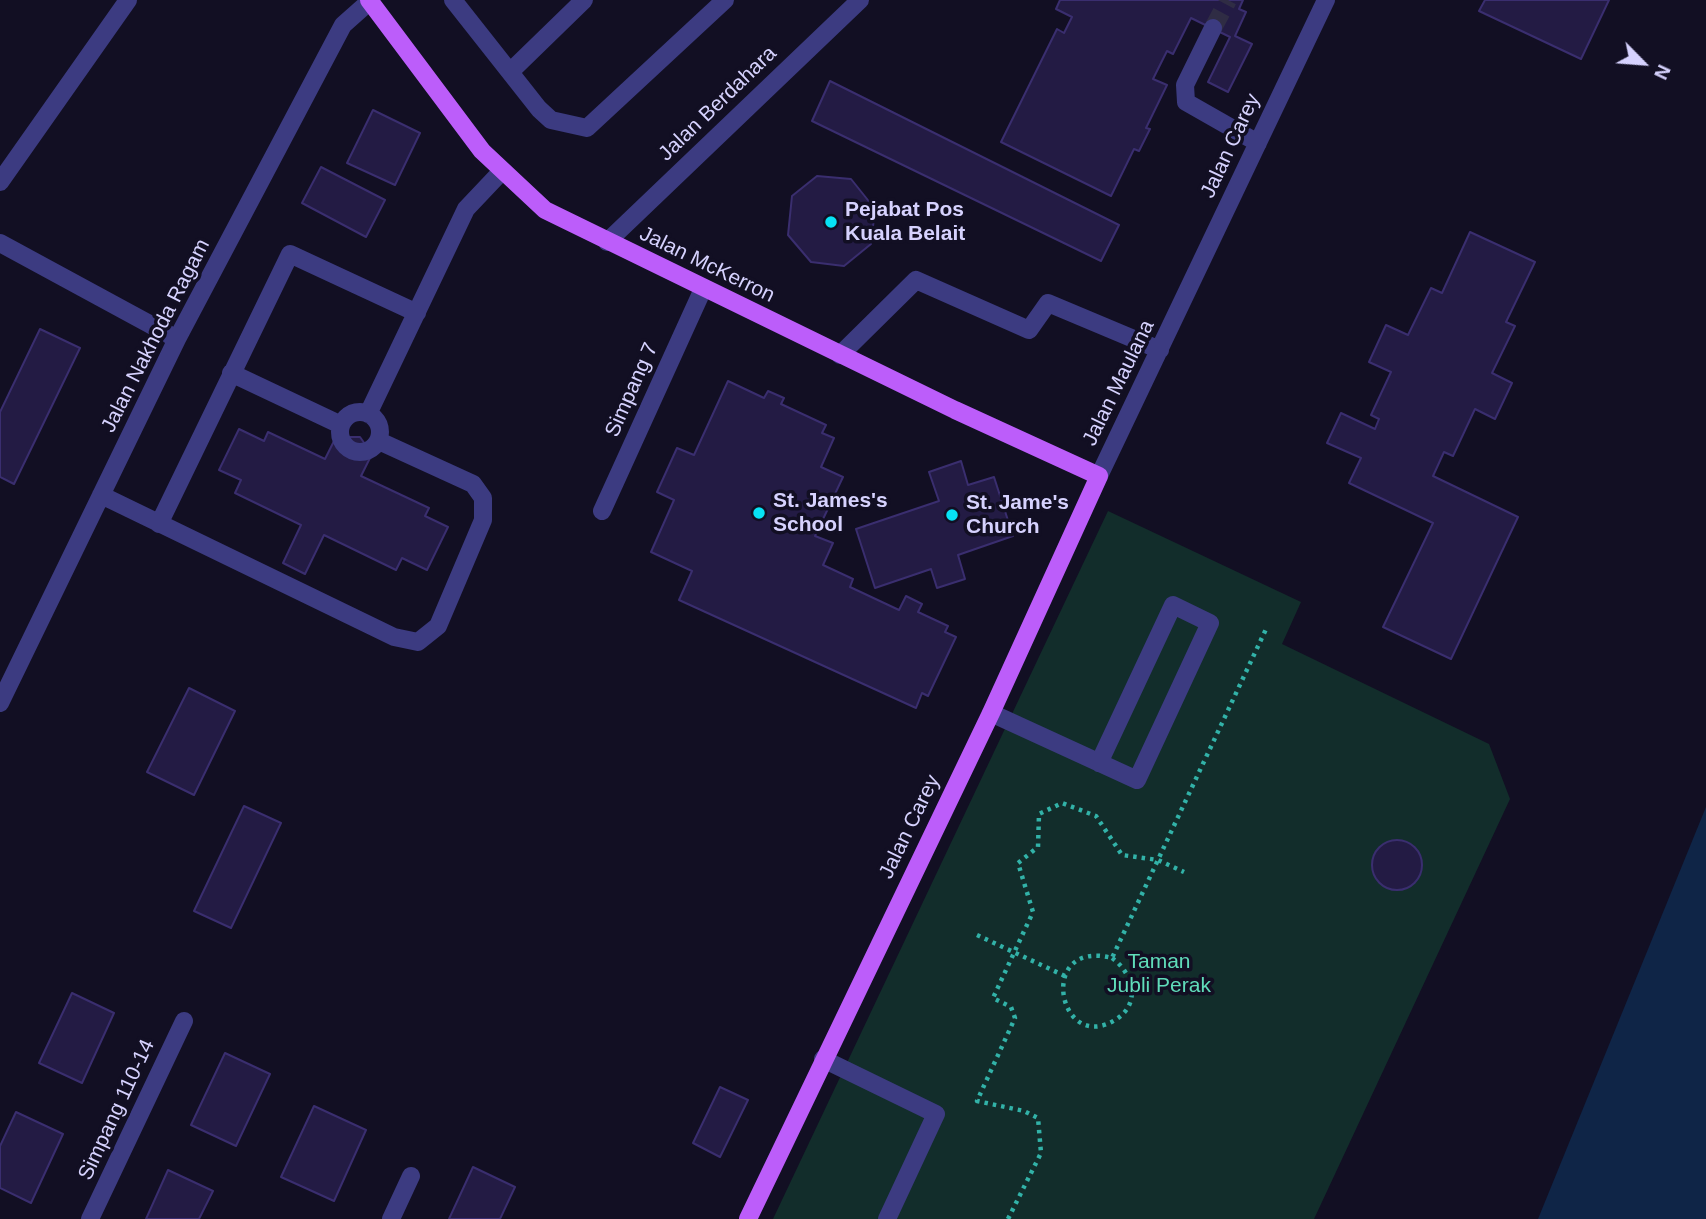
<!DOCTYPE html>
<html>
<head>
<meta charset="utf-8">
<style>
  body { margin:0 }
  #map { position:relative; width:1706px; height:1219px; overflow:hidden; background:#120f23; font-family:Arial,sans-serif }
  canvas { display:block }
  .north { position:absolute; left:1608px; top:28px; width:70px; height:70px; -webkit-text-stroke:5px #120f23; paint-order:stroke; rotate:115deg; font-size:19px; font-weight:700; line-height:28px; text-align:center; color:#d6d2fe }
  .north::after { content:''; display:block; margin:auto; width:24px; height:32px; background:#d6d2fe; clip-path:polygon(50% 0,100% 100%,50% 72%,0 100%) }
</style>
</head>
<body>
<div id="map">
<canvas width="1706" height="1219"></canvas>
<div class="north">N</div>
</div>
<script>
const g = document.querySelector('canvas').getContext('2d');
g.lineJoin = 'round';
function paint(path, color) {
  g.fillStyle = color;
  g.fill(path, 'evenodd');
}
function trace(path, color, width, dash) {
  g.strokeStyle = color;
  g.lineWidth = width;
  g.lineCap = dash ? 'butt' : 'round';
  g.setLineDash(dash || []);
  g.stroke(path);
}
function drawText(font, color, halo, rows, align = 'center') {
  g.font = font + ' Arial,sans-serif';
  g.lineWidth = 7;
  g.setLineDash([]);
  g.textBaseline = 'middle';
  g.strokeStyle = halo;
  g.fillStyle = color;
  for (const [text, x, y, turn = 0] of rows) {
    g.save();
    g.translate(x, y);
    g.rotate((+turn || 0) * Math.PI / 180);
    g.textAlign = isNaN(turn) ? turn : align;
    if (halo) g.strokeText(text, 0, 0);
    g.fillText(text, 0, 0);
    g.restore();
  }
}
const green = new Path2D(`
  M1108 511 1301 602 1282 644 1489 744 1510 799 1314 1219H773Z`);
const water = new Path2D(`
  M1706 807V1219H1538Z`);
const building = new Path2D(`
  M1060 0H1243L1239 9 1246 12 1235 36 1252 44 1228 92 1208 82 1230 37 1191 18 1173 54 1167 51 1153 79 1167 85 1146 128 1150 129 1139 151 1134 149 1111 196 1001 142 1057 29 1064 33 1072 17 1056 9Z
  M1485 0H1609L1581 59 1479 11Z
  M830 81 1119 225 1101 261 812 121Z
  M373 110 420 133 395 185 347 163Z
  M321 167 385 200 366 237 302 203Z
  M817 176 851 179 875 209 871 244 844 266 811 262 788 235 792 196Z
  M1470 232 1535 262 1506 322 1515 326 1492 373 1512 383 1495 419 1475 409 1453 456 1444 452 1433 476 1518 517 1451 659 1383 627 1433 523 1349 483 1361 458 1327 443 1341 413 1375 429 1379 419 1371 415 1391 372 1369 362 1386 325 1408 335 1431 288 1442 293Z
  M40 329 80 348 14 484 0 477V412Z
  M728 381 764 398 768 391 784 398 781 404 826 425 822 433 834 438 821 467 843 477 815 536 833 543 823 565 853 579 850 587 899 610 906 596 922 604 918 612 948 626 945 632 956 637 928 696 922 693 916 708 679 600 692 571 651 552 674 500 657 492 677 448 694 455Z
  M239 429 264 441 268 432 325 459 336 437H360L372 454 361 476 429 508 425 516 448 527 427 570 402 558 396 570 324 535 305 574 283 563 301 525 235 493 241 480 219 470Z
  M961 461 968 485 994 477 1013 536 958 555 965 579 937 588 931 569 875 588 856 529 939 501 929 472Z
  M189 688 235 711 194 795 147 772Z
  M244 806 281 823 231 928 194 911Z
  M1372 865a25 25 0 1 1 50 0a25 25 0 1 1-50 0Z
  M72 993 114 1013 82 1083 39 1063Z
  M225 1053 270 1074 236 1146 191 1125Z
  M720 1087 748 1100 720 1157 693 1143Z
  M314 1106 366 1130 334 1201 281 1177Z
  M16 1112 63 1134 31 1203 0 1188V1146Z
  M473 1167 515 1187 500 1219H449Z
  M168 1170 213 1191 199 1219H146Z`);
const minorTunnel = new Path2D(`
  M1213 28 1228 0`);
const path = new Path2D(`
  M977 935 1065 976
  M1112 958C1133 973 1142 1004 1115 1020 1058 1055 1036 938 1112 958L1267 627
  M1008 1219 1041 1153 1038 1118 1024 1111 977 1101 1015 1018 1011 1007 993 998 1033 912 1018 863 1038 847 1039 814 1062 803 1096 816 1122 855 1158 860 1184 872`);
const minor = new Path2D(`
  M453 0 539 109 551 120 587 128 725 0
  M1213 28 1185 85 1186 102 1258 143
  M510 72 584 0
  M0 182 128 0
  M607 242 860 0
  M0 243 177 339
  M840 355 916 280 1029 330 1048 303 1160 350
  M231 373 341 425
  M340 432a20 20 0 1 1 40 0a20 20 0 1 1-40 0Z
  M368 414 466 209 501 172
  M1099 476 1326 0
  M101 495 394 637 418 642 438 626 483 520V498L473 484 379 441
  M602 511 703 289
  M159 524 290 254 417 313
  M0 703 177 339 343 25 370 1
  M991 713 1137 780 1210 623 1173 605 1099 763
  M823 1059 936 1114 887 1219
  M90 1219 184 1021
  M391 1219 411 1176`);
const major = new Path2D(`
  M369 0 482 151 545 210 955 410 1099 476 991 713 748 1219`);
const markers = [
  [831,222,7,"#07e2f5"],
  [759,513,7,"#07e2f5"],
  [952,515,7,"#07e2f5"]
];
const streetNames = [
  ["Jalan Berdahara",718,104,-44],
  ["Jalan Carey",1231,146,-65],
  ["Jalan McKerron",707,265,26],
  ["Jalan Nakhoda Ragam",156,336,-63],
  ["Jalan Maulana",1119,383,-64],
  ["Simpang 7",632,390,-66],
  ["Jalan Carey",910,827,-64],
  ["Simpang 110-14",117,1110,-65]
];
const poiNames = [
  ["Pejabat Pos",845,210],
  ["Kuala Belait",845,234],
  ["St. James's",773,501],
  ["School",773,525],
  ["St. Jame's",966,503],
  ["Church",966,527]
];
const parkNames = [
  ["Taman",1159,962],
  ["Jubli Perak",1159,986]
];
paint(green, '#122d2b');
paint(water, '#0f2547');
paint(building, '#231b44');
trace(building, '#3a2e6f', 2);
trace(minorTunnel, '#2f2c44', 18, [18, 9]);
trace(path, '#32b2a8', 4.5, [3.5, 5]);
trace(minor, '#3c3b81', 18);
trace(major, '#bc5dfa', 18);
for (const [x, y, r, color] of markers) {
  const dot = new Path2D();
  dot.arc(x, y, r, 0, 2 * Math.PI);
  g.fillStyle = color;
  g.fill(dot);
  trace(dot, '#120f23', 2.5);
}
drawText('21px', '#d6d2fe', '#120f23', streetNames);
drawText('bold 21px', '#d6d2fe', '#120f23', poiNames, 'left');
drawText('21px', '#60dcba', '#120f23', parkNames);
</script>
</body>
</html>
